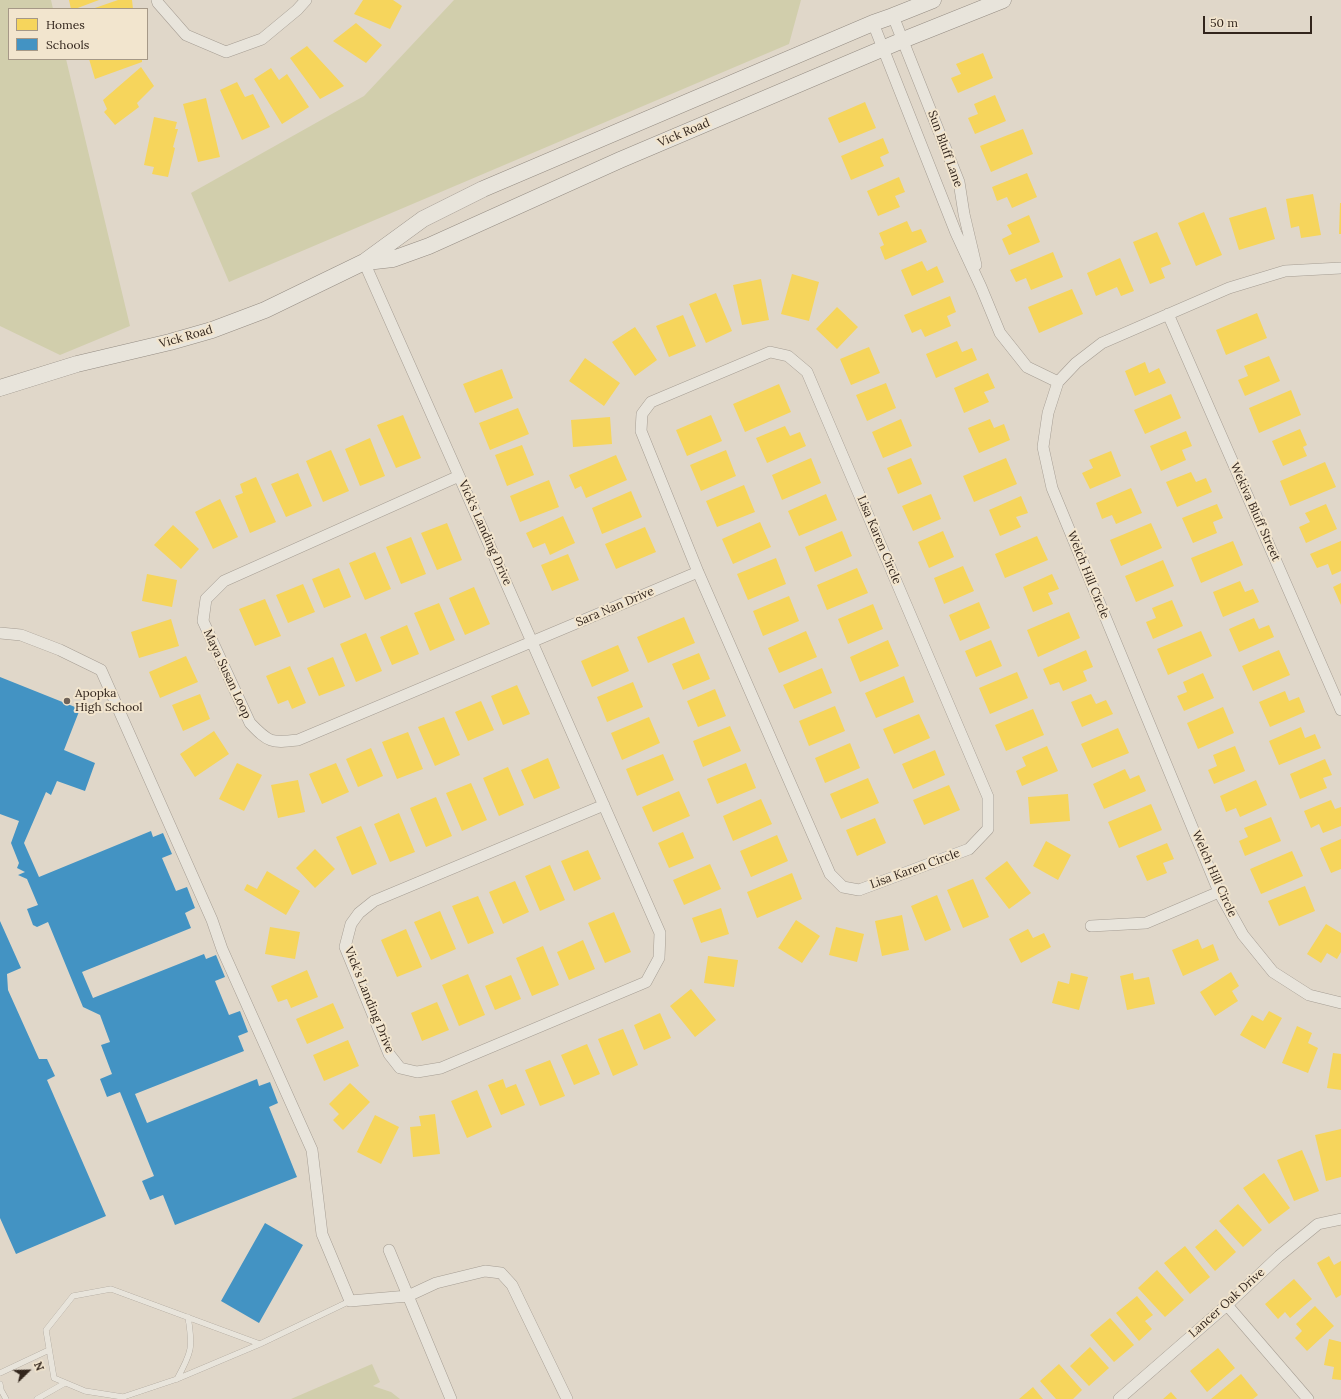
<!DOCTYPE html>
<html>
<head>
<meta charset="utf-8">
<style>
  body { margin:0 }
  #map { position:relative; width:1341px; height:1399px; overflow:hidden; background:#e0d7c9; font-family:Lora,serif }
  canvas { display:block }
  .legend { position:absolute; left:8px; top:8px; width:140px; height:52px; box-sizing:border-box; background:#f2e5ce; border:1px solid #a59887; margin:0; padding:5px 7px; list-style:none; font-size:12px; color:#32251c }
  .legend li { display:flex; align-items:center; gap:8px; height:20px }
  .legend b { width:20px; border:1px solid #a59887 }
  .north { position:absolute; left:8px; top:1351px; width:40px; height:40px; -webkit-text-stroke:3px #f2e5ce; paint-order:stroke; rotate:67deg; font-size:11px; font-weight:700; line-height:16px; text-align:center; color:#32251c }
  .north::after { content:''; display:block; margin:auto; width:14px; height:18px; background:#32251c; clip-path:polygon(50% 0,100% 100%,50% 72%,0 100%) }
  .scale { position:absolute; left:1203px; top:16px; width:109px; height:18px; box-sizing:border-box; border:2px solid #32251c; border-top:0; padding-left:5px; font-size:12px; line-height:14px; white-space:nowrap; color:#32251c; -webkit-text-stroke:3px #f2e5ce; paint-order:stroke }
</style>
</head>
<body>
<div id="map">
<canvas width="1341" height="1399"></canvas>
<ul class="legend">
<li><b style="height:11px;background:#f6d55c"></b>Homes</li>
<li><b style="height:11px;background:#4393c3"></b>Schools</li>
</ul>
<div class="north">N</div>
<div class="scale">50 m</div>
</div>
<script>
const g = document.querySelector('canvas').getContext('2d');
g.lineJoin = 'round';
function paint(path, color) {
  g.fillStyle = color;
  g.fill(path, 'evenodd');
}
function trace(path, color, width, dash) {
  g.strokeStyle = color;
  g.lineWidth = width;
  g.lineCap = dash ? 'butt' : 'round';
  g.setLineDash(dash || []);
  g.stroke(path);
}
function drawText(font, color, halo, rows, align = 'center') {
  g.font = font + ' Lora,serif';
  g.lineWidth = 4;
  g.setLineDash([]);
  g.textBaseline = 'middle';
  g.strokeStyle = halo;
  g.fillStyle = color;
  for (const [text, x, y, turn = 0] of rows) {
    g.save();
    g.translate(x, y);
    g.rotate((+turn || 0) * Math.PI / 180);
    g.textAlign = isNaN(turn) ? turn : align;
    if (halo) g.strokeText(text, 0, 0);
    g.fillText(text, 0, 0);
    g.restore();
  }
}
const green = new Path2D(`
  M0 0H51L53 9H9V59H66L130 326 60 355 0 326Z
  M454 0H801L789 44 229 282 191 193 364 96Z
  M372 1364 380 1382 373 1386 391 1392 400 1399H291Z`);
const homes = new Path2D(`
  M69 0H99L75 9H71Z
  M118 0H132L133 9H92Z
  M363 0H393L402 6 390 29 354 14Z
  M356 23 382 45 366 63 333 41Z
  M307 46 344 86 320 99 290 58Z
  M983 53 993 78 958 93 951 78 961 74 956 64Z
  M89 59H142V62L95 79Z
  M141 67 154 86 137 103 139 107 115 125 104 112 107 109 103 100Z
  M271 68 279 80 287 74 309 107 282 124 254 79Z
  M237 82 245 97 253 94 270 127 242 140 220 90Z
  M995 95 1006 121 975 134 968 118 978 114 974 104Z
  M206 98 220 157 198 162 183 104Z
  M865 102 876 128 839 143 828 118Z
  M154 117 177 122 175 129H178L173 147 175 148 168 177 152 174 154 167 144 165Z
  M1023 129 1033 154 991 172 980 146Z
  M883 138 889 153 880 157 884 166 851 180 841 156Z
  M1027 173 1037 197 1012 208 1007 197 997 201 992 187Z
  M899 177 905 192 895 196 900 207 878 216 867 191Z
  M1313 194 1321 235 1301 238 1299 226 1291 228 1286 199Z
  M1340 203H1341V234H1339Z
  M1266 207 1275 239 1239 250 1229 218Z
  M1204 212 1222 255 1196 266 1178 223Z
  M1029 215 1040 242 1009 255 1002 239 1012 234 1007 225Z
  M907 221 912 232 921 229 927 242 885 260 880 247 884 245 879 233Z
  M1157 232 1171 264 1161 268 1165 278 1150 284 1133 242Z
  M1053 252 1063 277 1031 290 1026 278 1016 282 1010 270Z
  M1120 258 1134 291 1121 296 1117 287 1096 296 1087 273Z
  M922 261 927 271 937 266 944 282 912 296 901 270Z
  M792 274 819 282 809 321 781 314Z
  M761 279 769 320 742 325 733 285Z
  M1072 289 1083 314 1039 333 1028 307Z
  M716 293 732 331 706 343 689 304Z
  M950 296 956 312 947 316 951 326 925 337 921 329 912 333 904 315Z
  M837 307 858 327 837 349 816 329Z
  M1257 313 1267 338 1226 355 1216 330Z
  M683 315 696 346 669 357 656 326Z
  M635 327 657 360 635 376 612 342Z
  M957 341 962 352 972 348 977 360 936 378 926 354Z
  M869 347 880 373 851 385 840 359Z
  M1269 356 1280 381 1245 396 1238 380 1248 376 1244 366Z
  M585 358 620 383 604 406 569 381Z
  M1145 362 1149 373 1159 368 1166 383 1135 396 1125 371Z
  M502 369 513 398 475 413 463 384Z
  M988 373 995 388 984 392 989 402 964 413 954 388Z
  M886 383 896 408 867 421 856 395Z
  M779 384 791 412 745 432 733 404Z
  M1291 390 1301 415 1259 433 1249 408Z
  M1171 394 1181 418 1145 434 1134 410Z
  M518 408 529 434 490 450 479 423Z
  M403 415 421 458 396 468 377 425Z
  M711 415 722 441 687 456 676 430Z
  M610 417 612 444 573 447 571 420Z
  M901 419 912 446 883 458 872 432Z
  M990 419 994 428 1004 424 1010 440 979 453 968 428Z
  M785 426 790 436 800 432 806 446 767 463 756 438Z
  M1300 429 1307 445 1303 447 1307 456 1283 466 1272 441Z
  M1186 431 1192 446 1182 450 1186 460 1161 471 1150 446Z
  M370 438 385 476 360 486 345 449Z
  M522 445 534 475 507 486 495 455Z
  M331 450 349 491 323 502 306 461Z
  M726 450 736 476 701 491 690 465Z
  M1111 451 1121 476 1090 489 1082 473 1093 468 1089 460Z
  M616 455 627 480 586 498 581 486 575 489 569 475Z
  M811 458 821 483 782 500 772 475Z
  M911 458 922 484 898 494 887 468Z
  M1006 458 1017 484 974 502 963 476Z
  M1325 462 1336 487 1290 506 1280 481Z
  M1191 472 1196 482 1206 478 1212 492 1177 507 1166 482Z
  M298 473 312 506 286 517 271 484Z
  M256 477 276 522 250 533 235 496 243 493 240 484Z
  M549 480 559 507 520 522 510 496Z
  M744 485 755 512 717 527 706 501Z
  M1131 488 1142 513 1116 524 1112 515 1102 519 1096 503Z
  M631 491 642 517 602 534 592 508Z
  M826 494 837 520 799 536 788 511Z
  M931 494 941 519 913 531 902 506Z
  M1021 496 1028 513 1016 517 1021 527 1000 536 989 510Z
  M220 499 238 537 213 549 195 512Z
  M1217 504 1223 518 1213 522 1217 533 1193 543 1182 518Z
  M1326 504 1337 529 1306 543 1299 527 1310 522 1305 513Z
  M563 516 575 543 550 555 545 543 533 548 526 533Z
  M760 522 771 547 733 564 722 539Z
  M447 523 462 560 437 570 421 533Z
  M1151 523 1162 548 1121 566 1110 540Z
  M173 525 199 549 181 569 154 545Z
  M645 527 656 552 616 569 605 544Z
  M842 531 852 556 815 572 805 547Z
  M943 531 954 557 929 568 918 542Z
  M1037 536 1048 560 1005 578 995 554Z
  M411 537 426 574 401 584 386 547Z
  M1233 541 1243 565 1201 583 1191 558Z
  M1341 541V571L1332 575 1328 564 1317 568 1310 554Z
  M375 552 391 589 365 600 349 563Z
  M568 554 579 580 552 591 541 565Z
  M776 558 786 584 748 600 737 574Z
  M1163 560 1174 586 1136 602 1125 576Z
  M963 566 974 591 944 604 934 578Z
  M339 568 351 597 324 608 312 579Z
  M857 568 868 593 827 610 817 585Z
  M147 574 177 580 172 607 142 601Z
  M1052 574 1059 589 1048 593 1053 604 1033 612 1023 587Z
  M1240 581 1245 592 1253 589 1259 602 1223 617 1213 592Z
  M1341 583V605L1333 587Z
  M303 584 315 612 288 623 276 595Z
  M474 587 490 624 465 635 449 598Z
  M789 596 799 621 763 636 753 611Z
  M265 599 281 636 255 646 239 609Z
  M1172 600 1183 626 1153 639 1146 622 1156 618 1152 608Z
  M979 602 990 628 960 641 949 615Z
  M439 603 455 640 430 651 414 613Z
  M873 604 883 629 848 644 838 619Z
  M1069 612 1080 638 1038 657 1027 630Z
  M684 617 695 643 648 663 637 637Z
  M1254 618 1259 629 1269 625 1274 637 1239 652 1229 629Z
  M171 619 179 646 139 658 131 632Z
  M407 625 419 654 392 665 380 637Z
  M806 631 817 657 779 673 768 648Z
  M1201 631 1212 656 1168 675 1157 649Z
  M366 633 382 671 356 682 340 644Z
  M888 640 899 666 860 682 850 657Z
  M991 640 1002 666 976 677 965 651Z
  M618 645 629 671 592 687 581 661Z
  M1086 650 1093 667 1083 671 1087 681 1063 691 1059 682 1050 685 1043 669Z
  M1279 650 1290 675 1253 691 1242 666Z
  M699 653 710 679 683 690 672 664Z
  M186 656 198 682 160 698 149 672Z
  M333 657 345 686 319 696 307 668Z
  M290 666 306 703 292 709 288 700 278 704 266 676Z
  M822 668 832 693 794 709 783 685Z
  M1017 672 1028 698 990 714 979 688Z
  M1203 673 1214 698 1184 711 1177 696 1187 692 1183 682Z
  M904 676 914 702 876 718 865 693Z
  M633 682 643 707 607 722 597 697Z
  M517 685 530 714 503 725 491 696Z
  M715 689 726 716 698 727 687 701Z
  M1285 691 1289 701 1299 697 1305 712 1270 727 1259 702Z
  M200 694 210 719 183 731 172 705Z
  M1091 694 1096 704 1106 700 1113 714 1082 727 1071 702Z
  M481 701 494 730 468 741 455 712Z
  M835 706 845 731 809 746 799 721Z
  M1223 707 1234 733 1198 749 1187 723Z
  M1033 709 1044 735 1006 751 995 725Z
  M919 714 930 738 894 754 883 729Z
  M444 717 460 755 435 766 418 727Z
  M649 717 660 743 622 760 611 733Z
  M730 726 741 751 703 767 693 741Z
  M1301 727 1305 738 1315 734 1321 748 1279 765 1269 741Z
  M1118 728 1129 753 1092 768 1081 744Z
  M214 731 229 754 195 777 180 754Z
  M408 732 423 769 397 779 382 742Z
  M850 743 860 768 825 783 815 758Z
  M1047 746 1058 771 1022 786 1016 771 1026 766 1022 757Z
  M1235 746 1245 771 1214 784 1208 770 1217 766 1213 755Z
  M371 748 383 776 358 787 346 759Z
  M935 750 945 775 913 789 902 764Z
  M663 754 674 780 637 796 626 769Z
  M548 758 560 788 534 799 521 770Z
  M1325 759 1332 775 1323 778 1327 788 1300 799 1290 774Z
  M237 763 262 775 244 811 219 799Z
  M336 763 349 792 322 804 309 774Z
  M746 763 756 788 717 804 707 779Z
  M508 767 524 805 499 816 483 778Z
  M1125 769 1130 779 1139 775 1146 791 1104 809 1093 784Z
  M868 778 879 803 841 819 830 794Z
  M298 780 305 812 278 818 271 785Z
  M1256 780 1267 805 1240 817 1236 808 1226 812 1220 796Z
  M471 783 487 820 462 831 446 793Z
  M949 785 960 810 924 825 913 800Z
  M679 791 690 816 653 832 642 807Z
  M1068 794 1070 821 1030 824 1028 797Z
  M436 797 452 836 426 847 410 808Z
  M761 799 772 824 733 841 723 816Z
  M1331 800 1335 809 1341 807V826L1323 833 1319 824 1311 828 1304 811Z
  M1151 804 1162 830 1119 848 1108 822Z
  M399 813 415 852 390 862 374 824Z
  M1271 817 1281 841 1245 856 1239 841 1248 837 1244 828Z
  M875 818 886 843 857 856 846 830Z
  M361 826 377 864 352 875 336 837Z
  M683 832 694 858 669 868 658 843Z
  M777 835 788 861 751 877 740 851Z
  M1341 839V869L1331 873 1320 848Z
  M1046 841 1071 855 1058 880 1033 866Z
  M1167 843 1174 859 1163 863 1167 873 1147 881 1136 856Z
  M315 849 335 869 315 888 296 868Z
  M588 850 601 879 574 891 561 861Z
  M1292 851 1303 876 1261 894 1250 869Z
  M1007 861 1031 893 1009 909 985 878Z
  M710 864 721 889 684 905 673 880Z
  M550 865 565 900 540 911 525 876Z
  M267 871 300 891 286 915 244 890 247 884 257 889Z
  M792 873 802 899 757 918 747 892Z
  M973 879 989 917 963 928 947 890Z
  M515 881 529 912 503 924 489 892Z
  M1305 886 1315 911 1279 926 1268 901Z
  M937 895 951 930 925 941 911 906Z
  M478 896 494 933 468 944 452 906Z
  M721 908 729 934 701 943 692 918Z
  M440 911 456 949 431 960 414 922Z
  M614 912 631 952 605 963 588 923Z
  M902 915 909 950 882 956 875 921Z
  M796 920 820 936 802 963 778 948Z
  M1326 924 1341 933V952L1337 959 1327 953 1321 963 1307 954Z
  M270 927 300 932 295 959 265 954Z
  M836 927 864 934 857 962 829 955Z
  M406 929 422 967 397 977 381 940Z
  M1028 929 1033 938 1044 933 1051 947 1021 963 1009 939Z
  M1198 939 1202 949 1213 944 1219 960 1183 976 1172 950Z
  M583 940 595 969 569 980 557 952Z
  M543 946 559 985 532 996 516 958Z
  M708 956 738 960 734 987 704 983Z
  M307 970 318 997 291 1008 287 999 278 1002 271 986Z
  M1231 972 1239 986 1232 991 1238 1001 1215 1016 1200 992Z
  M1071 973 1088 977 1079 1010 1052 1003 1058 981 1069 984Z
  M1133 973 1134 980 1149 977 1155 1004 1127 1010 1120 976Z
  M468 974 485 1015 459 1026 442 985Z
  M511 975 521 999 495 1010 485 986Z
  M691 989 716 1020 695 1037 670 1006Z
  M437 1002 449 1030 422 1041 411 1013Z
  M333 1003 344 1028 307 1044 296 1019Z
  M1269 1011 1282 1018 1265 1049 1240 1035 1252 1015 1263 1021Z
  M660 1013 671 1038 644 1050 634 1025Z
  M1297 1026 1312 1033 1308 1043 1318 1048 1308 1073 1282 1063Z
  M623 1029 638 1065 613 1076 598 1039Z
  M348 1040 359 1066 324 1081 313 1055Z
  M587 1044 600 1074 574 1085 561 1055Z
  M1333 1053 1341 1054V1090L1327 1088Z
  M550 1060 565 1096 540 1106 525 1070Z
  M503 1079 506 1088 516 1084 525 1105 501 1115 488 1085Z
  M350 1083 370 1102 343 1130 333 1120 339 1114 329 1104Z
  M477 1090 492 1127 467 1138 451 1101Z
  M435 1114 440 1154 413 1157 410 1127 421 1126 419 1116Z
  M375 1115 399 1127 381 1164 357 1152Z
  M1341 1129V1177L1326 1181 1315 1135Z
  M1302 1150 1319 1191 1294 1201 1277 1160Z
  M1264 1173 1290 1208 1269 1224 1243 1188Z
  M1238 1204 1262 1230 1243 1247 1219 1221Z
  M1216 1229 1236 1252 1215 1271 1195 1247Z
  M1185 1246 1210 1277 1190 1294 1164 1263Z
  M1329 1256 1334 1265 1341 1261V1295L1336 1298 1317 1263Z
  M1157 1270 1184 1300 1165 1317 1138 1288Z
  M1294 1279 1312 1299 1290 1318 1285 1312 1278 1319 1265 1304Z
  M1137 1296 1153 1315 1145 1321 1152 1329 1139 1341 1116 1313Z
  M1315 1306 1334 1326 1307 1351 1295 1338 1302 1331 1296 1324Z
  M1110 1318 1134 1345 1114 1362 1090 1335Z
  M1329 1339 1341 1342V1380L1332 1379 1334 1367 1324 1365Z
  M1090 1347 1109 1368 1089 1386 1070 1366Z
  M1218 1348 1235 1368 1207 1392 1190 1371Z
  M1059 1364 1082 1390 1073 1399H1056L1040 1381Z
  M1241 1374 1258 1395 1253 1399H1211Z
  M1033 1387 1043 1399H1019Z
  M1171 1392 1177 1399H1163Z`);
const schools = new Path2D(`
  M0 677 80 709 64 750 95 763 85 791 57 781 51 795 46 792 24 843 39 877 151 831 153 837 163 833 172 854 162 858 176 891 187 887 195 908 185 913 191 928 82 972 93 998 204 954 206 959 216 955 225 977 215 981 229 1015 240 1011 248 1032 238 1036 244 1051 135 1094 147 1123 257 1079 259 1086 270 1082 278 1103 269 1107 297 1177 175 1225 163 1195 150 1200 142 1181 154 1176 120 1092 107 1097 100 1079 112 1074 101 1045 110 1042 100 1015 83 1007 48 922 37 927 33 925 27 909 38 905 27 879 18 875 25 872 17 868 19 863 11 843 19 821 0 814Z
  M0 921 21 968 7 974 8 990 39 1059H47L55 1076 47 1080 106 1216 16 1254 0 1218Z
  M265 1223 303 1245 259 1323 221 1301Z`);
const lane = new Path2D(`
  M260 1344 111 1289 73 1296 46 1330 54 1378 85 1391 123 1397 177 1379 260 1344 350 1301
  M0 1373 49 1350
  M177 1379C192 1352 193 1347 188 1317
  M0 1384 1 1390 6 1399
  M37 1399 65 1383`);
const street = new Path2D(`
  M157 0 158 3 186 35 226 52 262 39 297 10 306 0
  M893 16 959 182 964 214 976 265
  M873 23 956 233 981 287 1000 333 1027 367 1058 382
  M364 262 459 476 660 933 659 958 646 982 441 1068 417 1072 400 1068 389 1054 345 947 351 924 359 913 374 901 604 805
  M1341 268 1285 271 1229 288 1102 343 1076 363 1058 382 1048 413 1043 447 1052 488 1219 892 1243 935 1273 972 1309 995 1341 1003
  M1168 314 1341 710
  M770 352 788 356 807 372 988 797V829L969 849 859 890 843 887 830 874 698 572 641 431 642 414 651 402Z
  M459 476 224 581 206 599 203 621 250 723C269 743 271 743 298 740L698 572
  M0 633 21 635 60 650 101 670 212 920 222 949 312 1150 322 1234 350 1301 408 1296 436 1283 485 1271 501 1273 512 1285 567 1399
  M1091 926 1146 923 1219 892
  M389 1250 451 1399
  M1227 1305 1308 1399
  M1119 1399 1227 1305 1279 1256 1318 1224 1341 1219`);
const secondary = new Path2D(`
  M366 262 393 259 429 246 620 160 903 40 1003 0
  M0 388 77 364 170 342 212 330 265 310 364 262 423 219 483 189 873 23 893 16 933 0`);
const markers = [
  [67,701,4,"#6f6359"]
];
const streetNames = [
  ["Vick Road",684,133,-23],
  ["Sun Bluff Lane",945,149,70],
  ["Vick Road",186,337,-16],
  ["Wekiva Bluff Street",1255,512,66],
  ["Vick's Landing Drive",485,533,66],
  ["Lisa Karen Circle",879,540,67],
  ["Welch Hill Circle",1088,575,68],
  ["Sara Nan Drive",615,607,-23],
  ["Maya Susan Loop",227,674,65],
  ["Lisa Karen Circle",915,869,-20],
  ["Welch Hill Circle",1214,874,66],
  ["Vick's Landing Drive",369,1000,68],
  ["Lancer Oak Drive",1227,1303,-42]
];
const poiNames = [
  ["Apopka",75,694],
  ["High School",75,708]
];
paint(green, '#d1ceac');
paint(homes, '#f6d55c');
paint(schools, '#4393c3');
trace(lane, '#a59d93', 6);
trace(street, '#a59d93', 12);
trace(secondary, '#948c83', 17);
trace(lane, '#e8e4db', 5.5);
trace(street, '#e8e4db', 11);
trace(secondary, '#e8e4db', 16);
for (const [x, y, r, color] of markers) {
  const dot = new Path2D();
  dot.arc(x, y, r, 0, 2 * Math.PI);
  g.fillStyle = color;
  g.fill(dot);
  trace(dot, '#f2e5ce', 1.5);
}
drawText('12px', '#32251c', '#f2e5ce', streetNames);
drawText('12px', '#32251c', '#f2e5ce', poiNames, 'left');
</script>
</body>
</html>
